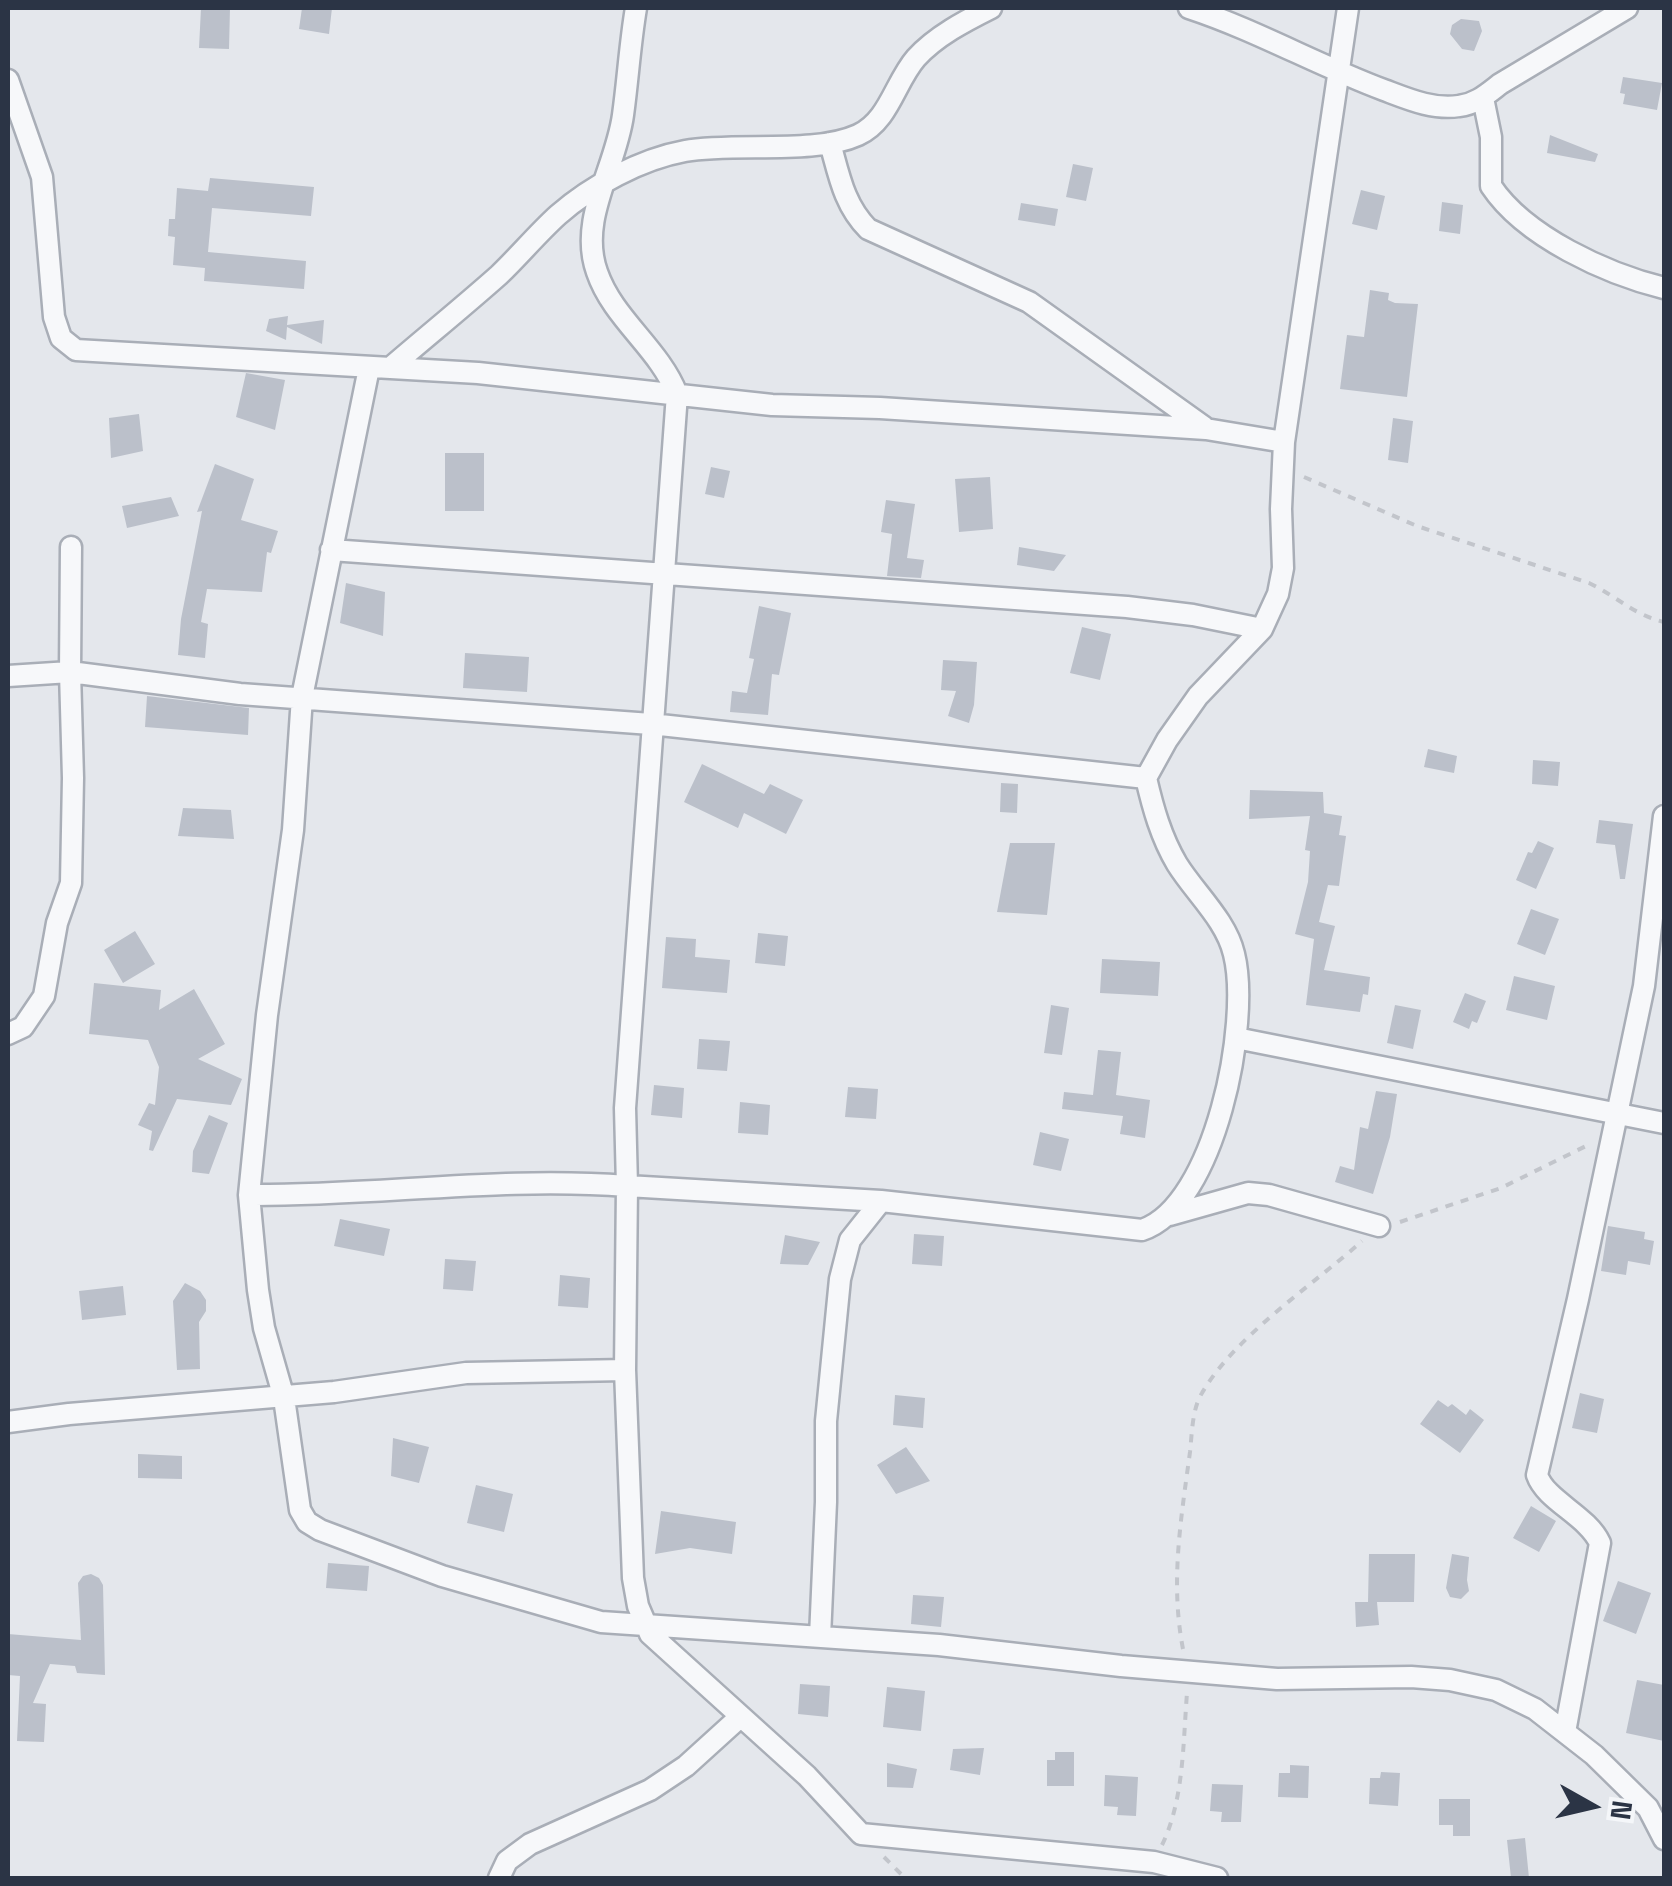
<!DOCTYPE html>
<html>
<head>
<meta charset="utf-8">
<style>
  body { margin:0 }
  #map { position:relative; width:1672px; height:1886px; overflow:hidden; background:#e4e7ec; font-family:"Space Grotesk",sans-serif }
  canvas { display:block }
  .frame { position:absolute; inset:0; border:10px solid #2b3445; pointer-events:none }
  .north { position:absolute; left:1542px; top:1756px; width:100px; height:100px; -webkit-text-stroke:8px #f4f6f9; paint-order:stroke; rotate:98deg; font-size:28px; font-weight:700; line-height:40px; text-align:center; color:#2b3445 }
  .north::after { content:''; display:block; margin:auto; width:35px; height:45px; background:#2b3445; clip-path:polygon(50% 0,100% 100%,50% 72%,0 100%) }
</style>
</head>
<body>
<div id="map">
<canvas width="1672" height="1886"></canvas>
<div class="frame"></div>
<div class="north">N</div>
</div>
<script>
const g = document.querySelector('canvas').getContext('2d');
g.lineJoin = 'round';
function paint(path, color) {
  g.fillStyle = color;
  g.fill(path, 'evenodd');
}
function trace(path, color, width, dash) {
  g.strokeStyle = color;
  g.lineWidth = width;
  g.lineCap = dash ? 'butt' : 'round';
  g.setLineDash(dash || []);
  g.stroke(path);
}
const building = new Path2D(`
  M201 8H230L229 49 199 48Z
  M302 8H332L329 34 299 29Z
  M1461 19 1479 21 1482 31 1474 51 1462 49 1450 34 1452 25Z
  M1623 77 1662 83 1657 110 1623 104 1625 94 1620 93Z
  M1550 135 1598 154 1595 162 1547 153Z
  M1073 164 1093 168 1086 201 1066 197Z
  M210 178 314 187 311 216 212 208 208 252 306 261 304 289 204 281 205 268 173 265 175 237 168 236 169 219H175L177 188 208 191Z
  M1361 190 1385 196 1377 230 1352 224Z
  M1442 202 1463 205 1460 234 1439 231Z
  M1021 203 1058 209 1055 226 1018 220Z
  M1370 290 1389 293 1388 300 1395 303 1418 304 1407 397 1340 389 1347 335 1364 337Z
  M288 316 287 325 324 320 322 344 287 327 286 340 266 331 269 319Z
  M246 373 285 380 275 430 236 417Z
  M139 414 143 451 111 458 109 418Z
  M1393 418 1413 421 1408 463 1388 460Z
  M445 453H484V511H445Z
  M215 464 254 479 241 520 278 531 271 553 267 552 262 592 207 589 201 622 208 624 205 658 178 655 181 619 202 511 197 512Z
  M711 467 730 471 724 498 705 494Z
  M990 477 993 529 959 532 955 479Z
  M171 497 179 516 127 528 122 506Z
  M886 500 915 504 907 558 924 560 921 578 887 576 892 534 881 532Z
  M1019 547 1066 555 1054 571 1017 565Z
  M346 583 385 592 383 636 340 623Z
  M759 606 791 613 779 675 772 674 768 715 730 712 732 691 747 693 754 659 749 658Z
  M1082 627 1111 634 1100 680 1070 673Z
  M465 653 529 657 527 692 463 688Z
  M943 660 977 662 974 705 969 723 948 716 956 691 941 690Z
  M147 696 249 708 248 735 145 727Z
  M1428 749 1457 756 1454 773 1424 767Z
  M1533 760 1560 762 1558 786 1532 784Z
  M702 764 764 794 770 784 803 800 786 834 744 813 738 828 684 802Z
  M1001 783 1018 784 1017 813 1000 812Z
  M1250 790 1323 792 1324 813 1342 816 1339 835 1346 836 1339 886 1328 885 1319 922 1335 926 1324 970 1370 977 1368 995 1363 994 1360 1012 1306 1005 1314 939 1295 934 1308 882 1310 851 1305 850 1310 816 1249 819Z
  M183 808 231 810 234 839 178 836Z
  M1599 820 1633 824 1625 879H1620L1615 845 1596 843Z
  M1538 841 1554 848 1536 889 1516 880 1528 852 1532 853Z
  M1010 843H1055L1047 915 997 912Z
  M1531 909 1559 919 1545 955 1517 944Z
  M135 931 155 964 123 983 104 950Z
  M758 933 788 936 785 966 755 963Z
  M666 937 696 939 695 957 730 960 727 993 662 988Z
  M1102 959 1160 962 1158 996 1100 993Z
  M1514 976 1555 986 1547 1020 1506 1010Z
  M94 983 161 990 159 1010 194 989 225 1044 198 1059 242 1079 231 1105 177 1099 153 1151 149 1150 152 1131 138 1125 149 1103 155 1105 159 1067 148 1040 89 1034Z
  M1465 993 1486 1001 1477 1023 1472 1021 1469 1029 1453 1022Z
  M1051 1005 1069 1008 1062 1055 1044 1053Z
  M1395 1005 1421 1010 1413 1049 1387 1043Z
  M699 1039 730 1041 727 1071 697 1069Z
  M1098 1050 1121 1052 1116 1095 1150 1100 1145 1138 1120 1134 1123 1116 1062 1109 1064 1092 1093 1095Z
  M654 1085 684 1088 682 1118 651 1115Z
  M848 1087 878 1089 876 1119 845 1117Z
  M1376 1091 1397 1094 1390 1137 1373 1194 1335 1182 1340 1166 1354 1170 1360 1127 1368 1129Z
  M740 1102 770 1105 768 1135 738 1133Z
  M209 1115 228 1123 209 1174 192 1172 193 1151Z
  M1040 1132 1069 1139 1061 1171 1033 1165Z
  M340 1219 390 1229 384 1256 334 1246Z
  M1608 1226 1645 1232 1644 1239 1654 1241 1650 1265 1628 1261 1626 1275 1601 1271Z
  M914 1234 944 1236 942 1266 912 1264Z
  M785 1235 820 1242 808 1265 780 1264Z
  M445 1259 476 1261 473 1291 443 1289Z
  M560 1275 590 1278 588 1308 558 1306Z
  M185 1283 200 1291 206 1300V1311L199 1322 200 1369 177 1370 173 1301Z
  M123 1286 126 1315 82 1320 79 1291Z
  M1580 1393 1604 1399 1597 1433 1572 1428Z
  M895 1395 925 1398 923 1428 893 1425Z
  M1438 1400 1448 1407 1452 1404 1466 1415 1470 1409 1484 1420 1460 1453 1420 1424Z
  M393 1438 429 1447 419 1483 391 1476Z
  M906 1447 930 1481 896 1494 877 1465Z
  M138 1454 182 1456V1479L138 1478Z
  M476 1485 513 1494 504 1532 467 1523Z
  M1531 1506 1556 1521 1539 1552 1513 1538Z
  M661 1511 736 1522 732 1554 690 1548 655 1554Z
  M1369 1554H1415L1414 1602H1377L1379 1625 1356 1627 1355 1602H1368Z
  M1452 1554 1469 1557 1467 1580 1469 1591 1461 1599 1450 1597 1446 1588Z
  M328 1563 369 1566 367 1591 326 1588Z
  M91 1574 99 1578 103 1585 105 1675 77 1673 75 1666 50 1664 33 1703 46 1704 44 1742 17 1741 20 1676 8 1675V1634L81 1640 78 1583 83 1576Z
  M1618 1581 1651 1593 1636 1634 1603 1621Z
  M913 1595 944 1597 941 1627 911 1624Z
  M1637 1680 1664 1685V1741L1626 1733Z
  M800 1684 830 1686 828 1717 798 1714Z
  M887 1687 925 1691 921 1731 883 1727Z
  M984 1748 980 1775 950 1770 953 1749Z
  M1055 1752H1074V1786H1047V1760H1055Z
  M887 1763 917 1769 913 1788 887 1787Z
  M1290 1765 1309 1766 1308 1798 1278 1797 1279 1773H1290Z
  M1381 1772 1400 1773 1398 1806 1369 1804 1370 1778H1380Z
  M1105 1775 1138 1777 1136 1816 1117 1815 1118 1807 1104 1806Z
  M1212 1784 1243 1785 1241 1822H1221L1222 1812 1210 1811Z
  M1439 1799H1470V1836H1453V1825H1439Z
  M1525 1838 1529 1878H1511L1507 1840Z`);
const path = new Path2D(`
  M1304 477 1417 526 1589 583C1618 597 1632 614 1664 622
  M1400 1222 1501 1188 1590 1144
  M1183 1649C1170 1582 1181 1519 1190 1452 1192 1434 1192 1409 1202 1393 1235 1336 1313 1285 1362 1241
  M1162 1845C1184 1800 1183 1743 1187 1693
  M884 1857 905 1878`);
const minor = new Path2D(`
  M1189 8C1256 30 1317 65 1384 90 1408 99 1433 110 1459 106 1476 104 1487 94 1500 84L1627 8
  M8 80 42 177 54 317 61 338 76 350 478 373 772 405 880 408 1206 429 1284 442
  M1483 98 1491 137V186C1525 237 1607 274 1664 288
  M830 143C839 175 844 205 868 229L1029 302 1204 427
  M369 368 302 697 293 830 267 1015 249 1195 258 1290 264 1328 284 1398 300 1510 307 1522 320 1530 442 1576 601 1622 939 1645 1121 1666 1277 1679 1411 1677 1450 1680 1496 1690 1535 1709 1594 1755 1648 1808 1664 1839
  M390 368C426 337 463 307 499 275 519 256 537 234 558 215 591 186 641 159 685 151 736 142 814 155 858 135 889 121 895 82 916 58 936 36 965 21 991 8
  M331 550 1127 607 1193 615 1262 629
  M8 676 70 672 71 547
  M8 1034 23 1027 44 996 57 923 71 883 73 778 70 672 240 694 651 724 1146 778
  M1236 1038 1664 1123
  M249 1195C375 1196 501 1176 627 1186L625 1108 677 394C659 348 613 319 597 272 578 219 616 168 623 115 628 79 630 43 636 8
  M1170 1215 1248 1193 1269 1195 1379 1226
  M8 1422 69 1414 334 1392 466 1373 625 1370
  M820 1637 826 1502V1421L840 1279 850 1240 881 1201
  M1565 1732 1600 1543C1587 1515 1546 1501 1537 1475L1578 1299 1644 986 1664 816
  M499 1878 507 1861 530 1844 650 1790 686 1766 740 1717
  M1217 1878 1154 1862 861 1834 807 1776 650 1634 638 1606 633 1578 625 1370 627 1186 881 1201 1142 1230C1215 1206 1251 1022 1234 954 1226 920 1195 893 1177 864 1161 837 1153 808 1146 778L1167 740 1198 696 1262 629 1278 594 1283 568 1281 509 1284 442 1348 8`);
paint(building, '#bbc0ca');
trace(minor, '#a9aeb7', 25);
trace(path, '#c2c5cb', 4, [8, 8]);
trace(minor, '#f7f8fa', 20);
</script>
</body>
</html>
